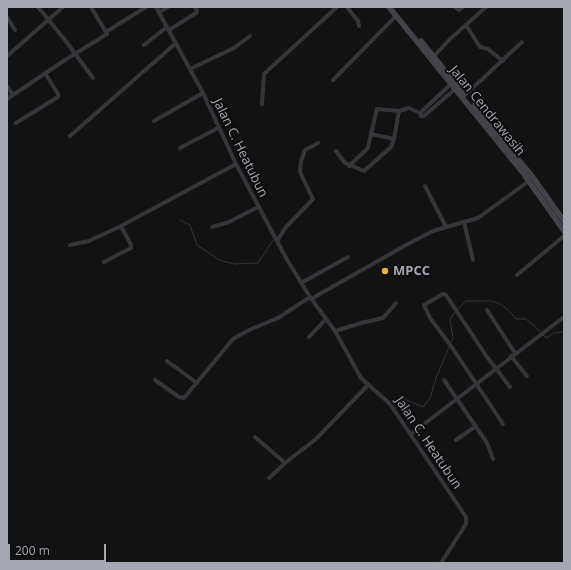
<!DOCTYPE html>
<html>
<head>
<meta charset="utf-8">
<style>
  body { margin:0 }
  #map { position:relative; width:571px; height:570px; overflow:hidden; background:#121213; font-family:"Open Sans",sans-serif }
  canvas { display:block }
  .frame { position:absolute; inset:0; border:8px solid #a5a8b2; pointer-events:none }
  .scale { position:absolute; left:8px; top:544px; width:98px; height:18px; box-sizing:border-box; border:2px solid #a5a8b2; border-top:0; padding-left:5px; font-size:12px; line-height:14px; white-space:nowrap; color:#a5a8b2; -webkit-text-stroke:3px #0d0d0e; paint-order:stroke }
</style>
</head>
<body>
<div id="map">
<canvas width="571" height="570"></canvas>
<div class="frame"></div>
<div class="scale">200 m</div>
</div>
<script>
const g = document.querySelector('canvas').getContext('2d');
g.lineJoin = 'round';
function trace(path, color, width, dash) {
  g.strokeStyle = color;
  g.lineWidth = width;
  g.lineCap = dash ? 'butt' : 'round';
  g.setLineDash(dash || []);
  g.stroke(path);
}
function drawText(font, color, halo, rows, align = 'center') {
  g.font = font + ' "Open Sans",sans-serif';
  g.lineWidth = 4;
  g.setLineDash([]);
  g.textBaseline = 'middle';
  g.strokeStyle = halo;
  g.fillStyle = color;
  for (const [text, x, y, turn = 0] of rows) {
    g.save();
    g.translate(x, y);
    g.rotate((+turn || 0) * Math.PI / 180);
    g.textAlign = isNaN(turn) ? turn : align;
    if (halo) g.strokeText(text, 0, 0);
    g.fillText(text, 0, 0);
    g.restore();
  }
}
const stream = new Path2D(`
  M180 220 190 225 197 245 219 260 235 264 258 263 273 240
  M457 310 466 301C493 302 497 296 516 319H526L541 332
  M543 335 546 338 554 333 564 332
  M451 342 453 338 450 319 455 312
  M404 399 423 407 430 398 436 378 449 347`);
const minor = new Path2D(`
  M38 7 65 40 93 78
  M156 7 203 93 236 164 286 258 310 297 335 331 361 378 390 404 466 517V524L441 563
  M347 7 358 21 359 26
  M455 7 459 10 463 7
  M159 12 168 7
  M7 17 15 30
  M466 25 480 47 488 49 503 61
  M169 30 196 13 197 11 195 7
  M106 32 146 7
  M144 45 167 27
  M7 56 63 7
  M434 56 450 39 486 7
  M190 69 234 48 250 36
  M333 80 396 16
  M7 86 13 95
  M465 95 522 42
  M7 99 65 60 107 34 91 7
  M262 104 264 74 337 7
  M399 111 394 139 371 134 377 109 399 111 409 108 420 113 451 84
  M420 113 421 116H424L455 89
  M154 121 203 93
  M16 123 58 97V94L45 73
  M70 136 176 43
  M180 148 218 128
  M336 151 345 163 364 171 391 147 394 139
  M349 166 368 148 371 134
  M425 186 446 227
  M464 222 473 260
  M212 227 229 222 258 207
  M277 241 286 227 313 199 300 172 301 161 305 150 318 143
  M70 245 89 241 121 226 236 164
  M104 262 131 248V245L121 226
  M517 275 564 236
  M301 283 348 257
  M311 299 406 245 433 231 478 218 529 181
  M487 310 515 353
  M335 331 361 323 383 318 396 303
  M309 337 326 319
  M511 356 527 376
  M167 361 197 383
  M155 380 179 397 184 398 233 339 249 330 278 318 310 297
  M444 380 487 443 493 459
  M503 424 451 346 430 318 424 305 443 294 446 295 487 357 510 387
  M411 434 564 317
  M255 437 285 463
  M456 440 476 426
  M269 478 285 463 316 439 368 385`);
const secondary = new Path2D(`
  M389 7 523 173 564 231
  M421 41 464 94
  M474 106 532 176 564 221`);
const markers = [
  [385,271,4,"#ddb540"]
];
const streetNames = [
  ["Jalan Cendrawasih",487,111,51],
  ["Jalan C. Heatubun",240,148,64],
  ["Jalan C. Heatubun",428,443,56]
];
const poiNames = [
  ["MPCC",393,271]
];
trace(stream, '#31373e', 1);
trace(minor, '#35363a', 4);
trace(secondary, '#424348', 5.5);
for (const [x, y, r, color] of markers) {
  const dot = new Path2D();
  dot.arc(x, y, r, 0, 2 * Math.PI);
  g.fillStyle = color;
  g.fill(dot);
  trace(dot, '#0d0d0e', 1.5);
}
drawText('13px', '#a5a8b2', '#0d0d0e', streetNames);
drawText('bold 13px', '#a5a8b2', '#0d0d0e', poiNames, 'left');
</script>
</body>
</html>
